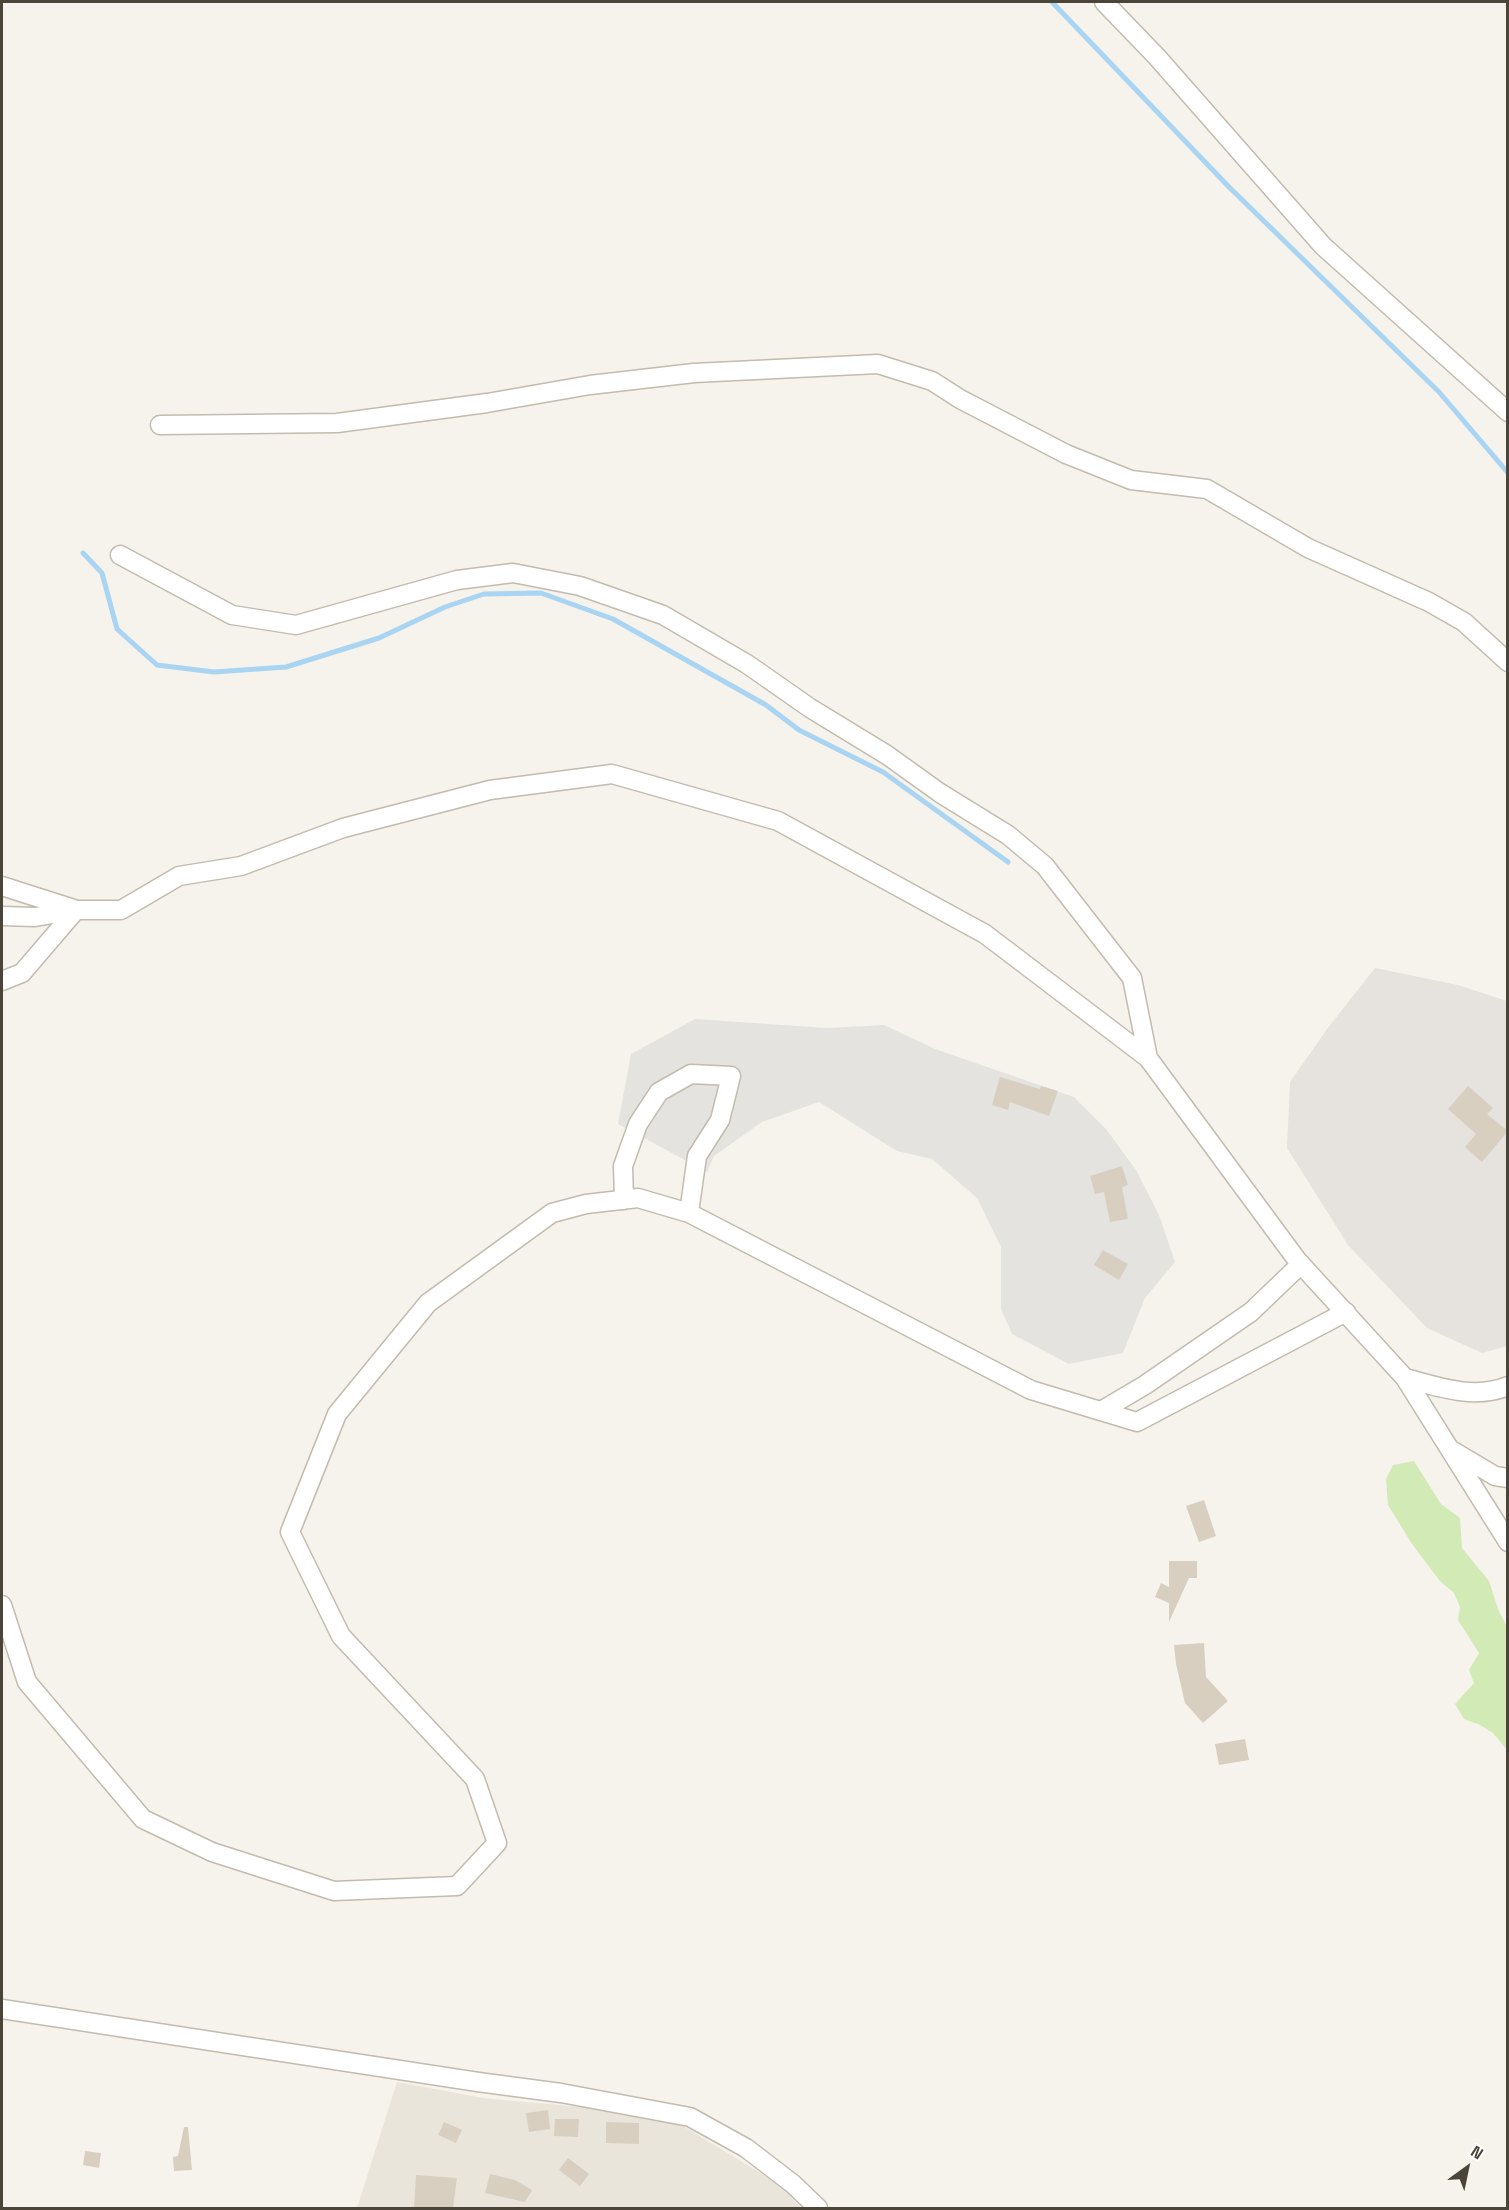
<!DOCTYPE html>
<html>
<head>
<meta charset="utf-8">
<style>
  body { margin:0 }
  #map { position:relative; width:1509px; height:2210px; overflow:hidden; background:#f6f3ec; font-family:"Space Grotesk",sans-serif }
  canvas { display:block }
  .frame { position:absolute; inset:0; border:3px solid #4b4439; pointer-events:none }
  .north { position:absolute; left:1437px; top:2138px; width:60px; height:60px; -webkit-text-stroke:4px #fff; paint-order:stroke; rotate:33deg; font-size:16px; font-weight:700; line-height:24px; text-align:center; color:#4b4439 }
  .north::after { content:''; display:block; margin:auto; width:21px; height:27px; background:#4b4439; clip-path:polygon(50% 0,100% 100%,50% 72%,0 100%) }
</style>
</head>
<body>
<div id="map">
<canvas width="1509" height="2210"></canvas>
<div class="frame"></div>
<div class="north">N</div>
</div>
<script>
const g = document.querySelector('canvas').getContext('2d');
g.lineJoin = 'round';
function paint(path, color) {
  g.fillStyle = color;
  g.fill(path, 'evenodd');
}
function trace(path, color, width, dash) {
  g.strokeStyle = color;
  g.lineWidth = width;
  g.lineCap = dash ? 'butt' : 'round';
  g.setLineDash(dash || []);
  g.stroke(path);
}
const residential = new Path2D(`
  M397 2082 483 2098 637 2112 685 2127 780 2185 801 2208H357Z`);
const industrial = new Path2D(`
  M1375 968 1458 985 1507 1001V1346L1482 1353 1427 1328 1348 1245 1287 1148 1290 1082 1327 1029Z`);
const green = new Path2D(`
  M1414 1461 1441 1504 1460 1518 1462 1548 1489 1581 1498 1609 1507 1627V1750L1493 1733 1480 1725 1464 1719 1455 1704 1474 1683 1469 1670 1479 1653 1458 1620 1460 1607 1454 1593 1440 1581 1412 1544 1388 1505 1386 1479 1393 1465Z`);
const parking = new Path2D(`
  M695 1019 827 1028 884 1025 935 1049 1074 1097 1106 1129 1136 1170 1159 1215 1175 1262 1145 1298 1123 1353 1069 1364 1012 1334 1001 1309V1247L977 1198 932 1159 897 1151 819 1102 762 1122 714 1156 707 1172 618 1124 631 1054Z`);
const stream = new Path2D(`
  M1052 2 1229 187 1439 392 1508 473
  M83 553 102 573 117 629 157 665 214 672 286 667 379 638 445 607 484 594 541 593 613 619 766 705 799 730 883 772 1008 862`);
const building = new Path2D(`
  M1000 1077 1040 1089 1041 1086 1058 1091 1049 1116 1010 1102 1008 1110 992 1105Z
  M1468 1086 1493 1108 1487 1114 1508 1131 1482 1162 1465 1147 1476 1134 1448 1109Z
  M1122 1166 1128 1185 1122 1187 1128 1219 1110 1222 1104 1192 1095 1194 1090 1176Z
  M1103 1250 1128 1264 1119 1280 1094 1265Z
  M1204 1500 1216 1536 1199 1542 1186 1506Z
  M1169 1561H1197V1578H1189L1169 1622V1603L1155 1597 1161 1583 1169 1587Z
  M1204 1643 1206 1677 1228 1701 1203 1723 1185 1703 1176 1664 1174 1645Z
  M1245 1739 1249 1760 1219 1765 1215 1744Z
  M548 2110 550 2129 529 2132 526 2113Z
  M555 2119H579L578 2137 554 2136Z
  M444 2122 462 2130 456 2143 438 2135Z
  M606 2122 639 2123V2144L606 2143Z
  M184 2127H188L192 2170 174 2171 173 2157 178 2156Z
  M85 2151 101 2153 99 2168 83 2165Z
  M568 2158 589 2174 580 2186 559 2170Z
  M490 2174 515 2180 532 2190 525 2202 485 2193Z
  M416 2175 457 2178 453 2208H414Z`);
const minor = new Path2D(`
  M1104 2 1157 57 1323 246 1508 412
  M160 425 337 423 487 403 590 385 694 373 878 364 932 381 960 399 1066 454 1131 480 1207 489 1308 548 1429 602 1464 622 1508 662
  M120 555 232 615 296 625 457 580 513 573 580 586 663 615 747 664 810 708 887 755 940 793 1008 835 1045 866 1132 978 1148 1058
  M2 886 74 909
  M2 916 35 917 76 910H121L179 876 241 866 343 828 490 790 612 774 778 821 985 934 1148 1058 1297 1260 1405 1378 1508 1542
  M2 981 22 973 76 910
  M624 1200 623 1166 638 1124 659 1092 691 1074 731 1076 720 1120 697 1156 689 1213
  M1405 1378C1438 1387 1474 1400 1508 1386
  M1101 1411 1145 1385 1251 1312 1301 1264
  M1453 1451 1495 1476 1508 1478
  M2 1605 27 1682 143 1819 212 1852 334 1891 457 1886 497 1843 475 1779 341 1636 290 1532 337 1414 428 1303 552 1213 586 1204 638 1198 689 1213 1031 1390 1137 1422 1346 1312
  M2 2009 478 2082 561 2093 690 2117 746 2148 793 2184 818 2208`);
paint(residential, '#eae5da');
paint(industrial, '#e6e2dd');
paint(green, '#d2eab5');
paint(parking, '#e5e3e0');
trace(stream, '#a9d4f2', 5);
paint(building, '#d8cfc1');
trace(minor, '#c2bbae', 21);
trace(minor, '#fff', 18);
</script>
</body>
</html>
